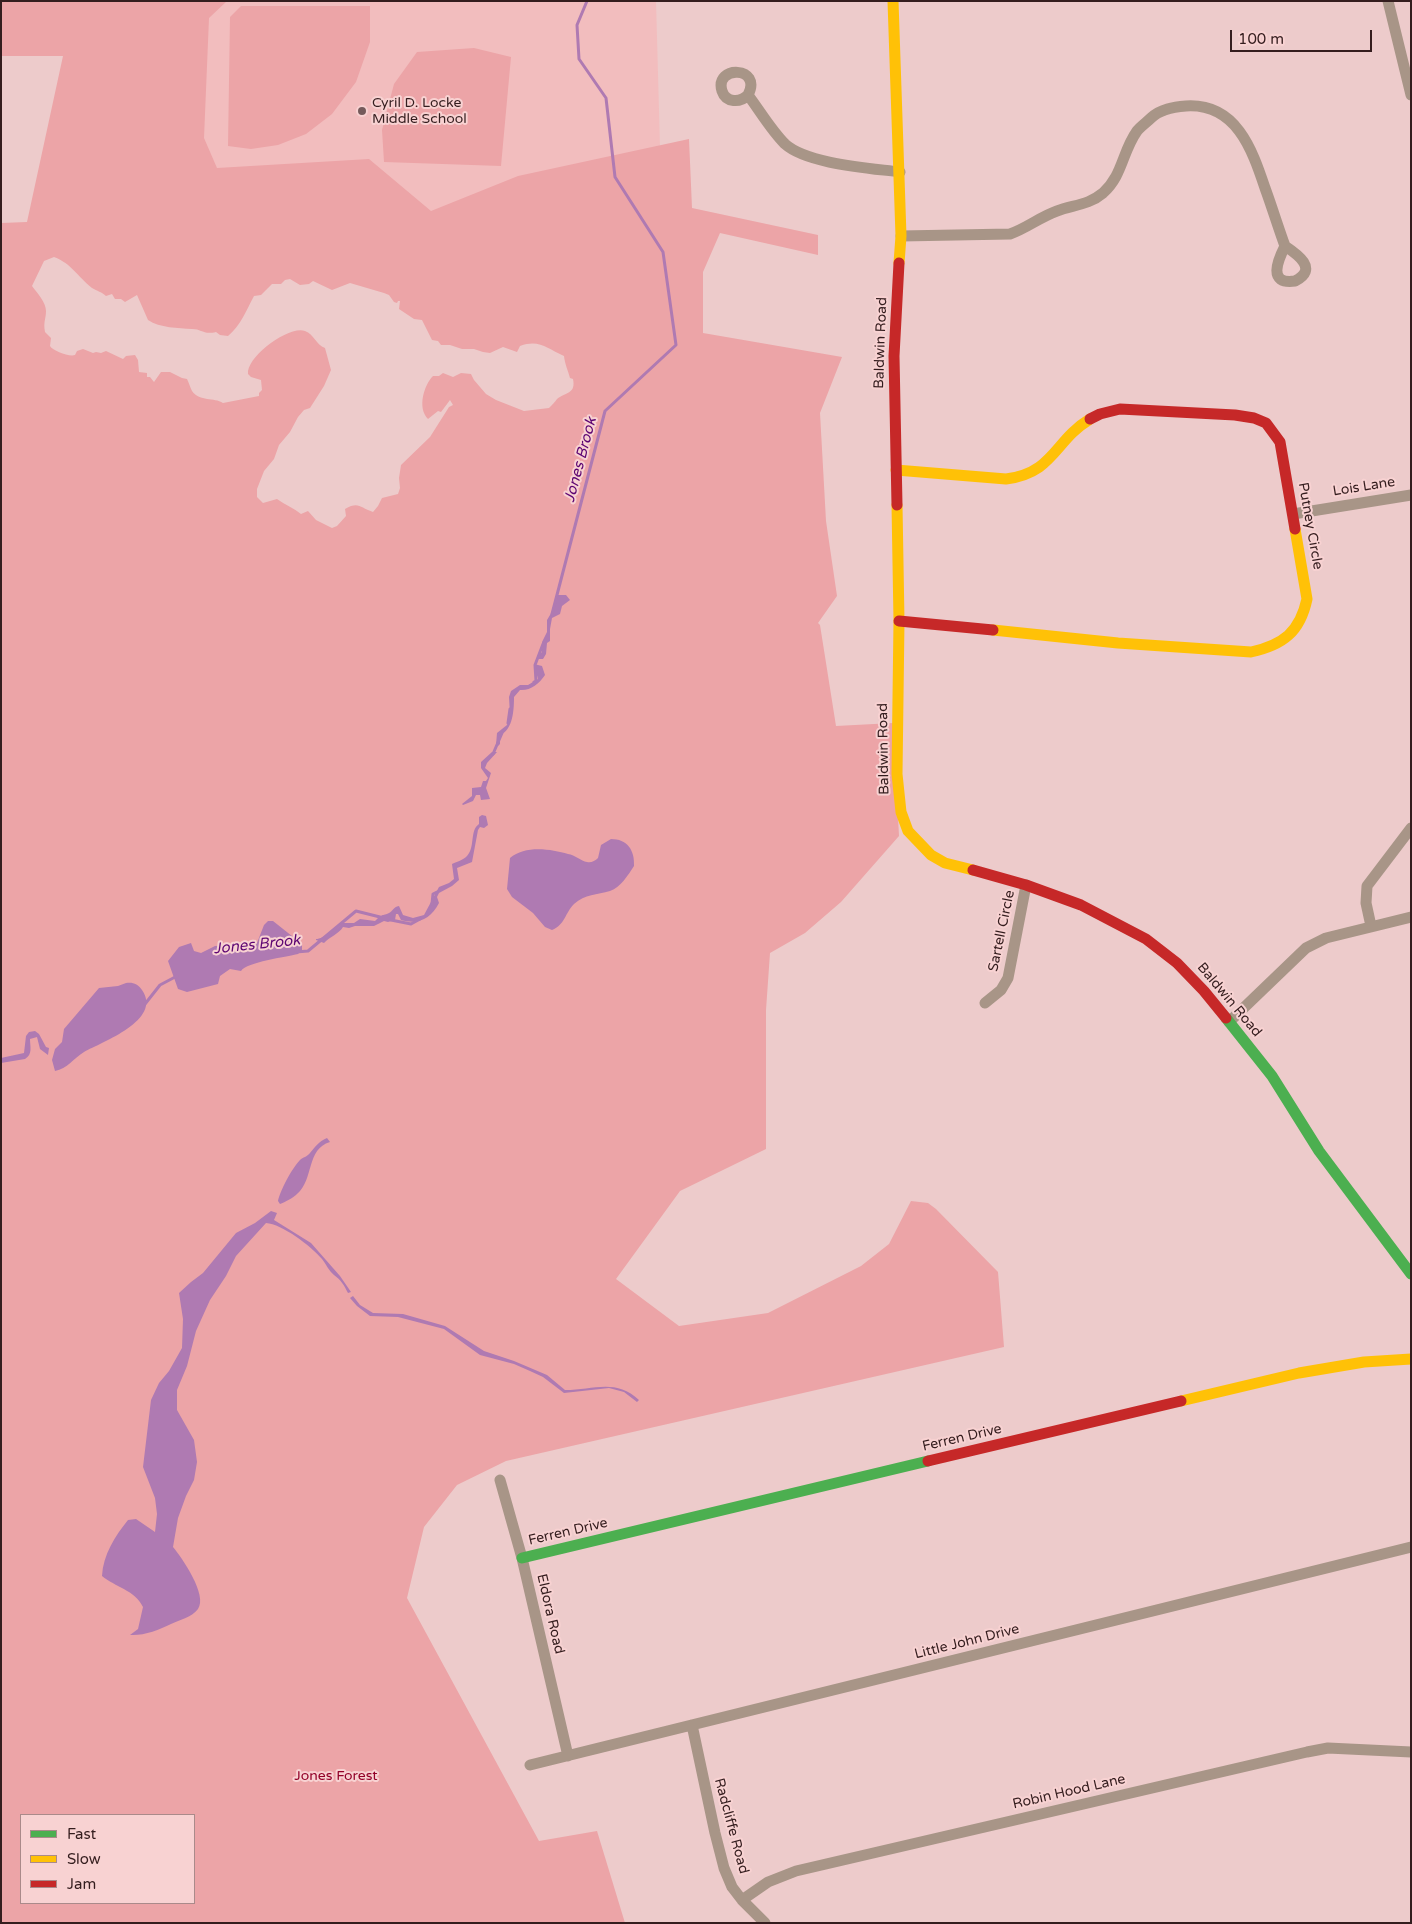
<!DOCTYPE html>
<html>
<head>
<meta charset="utf-8">
<style>
  body { margin:0 }
  #map { position:relative; width:1412px; height:1924px; overflow:hidden; background:#edcbcb; font-family:"Varela Round",sans-serif }
  canvas { display:block }
  .frame { position:absolute; inset:0; border:2px solid #341d1e; pointer-events:none }
  .legend { position:absolute; left:20px; top:1814px; width:175px; height:90px; box-sizing:border-box; background:#f8d2d2; border:1px solid #aa8a8a; margin:0; padding:6px 9px; list-style:none; font-size:15px; color:#341d1e }
  .legend li { display:flex; align-items:center; gap:10px; height:25px }
  .legend b { width:25px; border:1px solid #aa8a8a }
  .scale { position:absolute; left:1230px; top:30px; width:142px; height:22px; box-sizing:border-box; border:2px solid #341d1e; border-top:0; padding-left:6px; font-size:15px; line-height:18px; white-space:nowrap; color:#341d1e; -webkit-text-stroke:4px #f8d2d2; paint-order:stroke }
</style>
</head>
<body>
<div id="map">
<canvas width="1412" height="1924"></canvas>
<div class="frame"></div>
<ul class="legend">
<li><b style="height:6px;background:#4caf50"></b>Fast</li>
<li><b style="height:6px;background:#ffc107"></b>Slow</li>
<li><b style="height:6px;background:#c62828"></b>Jam</li>
</ul>
<div class="scale">100 m</div>
</div>
<script>
const g = document.querySelector('canvas').getContext('2d');
g.lineJoin = 'round';
function paint(path, color) {
  g.fillStyle = color;
  g.fill(path, 'evenodd');
}
function trace(path, color, width, dash) {
  g.strokeStyle = color;
  g.lineWidth = width;
  g.lineCap = dash ? 'butt' : 'round';
  g.setLineDash(dash || []);
  g.stroke(path);
}
function drawText(font, color, halo, rows, align = 'center') {
  g.font = font + ' "Varela Round",sans-serif';
  g.lineWidth = 4;
  g.setLineDash([]);
  g.textBaseline = 'middle';
  g.strokeStyle = halo;
  g.fillStyle = color;
  for (const [text, x, y, turn = 0] of rows) {
    g.save();
    g.translate(x, y);
    g.rotate((+turn || 0) * Math.PI / 180);
    g.textAlign = isNaN(turn) ? turn : align;
    if (halo) g.strokeText(text, 0, 0);
    g.fillText(text, 0, 0);
    g.restore();
  }
}
const built = new Path2D(`
  M83 1H656L662 220 147 242Z`);
const green = new Path2D(`
  M1 1H227L209 18 204 138 217 168 369 159 431 211 518 176 689 139 692 208 818 235V255L720 233 703 272V333L842 357 820 413 826 521 837 596 818 623 820 625 836 726 893 723 899 836 841 902 805 933 770 953 766 1010V1149L680 1191 616 1279 679 1326 768 1313 861 1266 889 1244 911 1201 928 1203 936 1209 998 1272 1004 1347 506 1461 457 1485 424 1527 407 1598 539 1841 597 1831 625 1923H1V223L27 222 63 56H1ZM54 257C72 264 77 276 92 288 97 291 102 292 106 296L112 294 115 299H121L125 302 137 295 148 320C160 328 178 328 192 329 202 329 203 335 216 332L220 335 228 336C241 325 246 311 254 296L261 295 272 284H281L285 280 290 279 300 285 309 284 313 281 332 290 350 283 384 293 389 295 394 302 397 303 398 301H400L399 309 414 319 422 320 432 340 438 341 441 345H450L462 349H474L483 352 490 353 503 347 517 352 520 346C540 339 547 349 564 356 565 365 568 370 570 378L573 379C576 394 566 392 557 399 555 402 552 405 549 408L524 411 496 400 486 394 474 380 471 374 461 373 453 377 443 373 439 376H433C424 385 417 408 428 419L438 411 441 412 450 400 453 405 449 407 430 437 401 465 399 478 400 488 398 494 382 498 378 506 373 512C360 508 359 501 345 509L346 516 337 526 332 528 316 520 308 511 301 514C294 508 285 505 277 499L263 503 257 497V489L264 471 274 459 279 445 290 432 298 417 304 410 310 408 324 386 331 370 325 348C316 345 314 334 305 331 289 325 246 357 248 374L251 377 261 380 262 390 259 393V396L223 403C214 397 200 402 192 391 190 387 189 383 187 379L182 378 170 372H161L154 382 150 377H147V373L139 372 138 360 135 355 126 356 123 359 106 351 101 353 96 352 93 353 83 349 77 351 75 355C69 357 53 351 50 346L51 338 45 332C43 322 46 319 46 311 46 302 37 293 32 286L44 261ZM21 1815H194V1903H21Z
  M241 6H370V42L356 82 332 114 306 134 278 145 251 149 228 146 230 17Z
  M474 48 511 57 501 166 384 162 382 130 394 84 417 52Z`);
const water = new Path2D(`
  M558 595H566L570 600 562 606 560 614 552 618 550 629V641L547 643 546 654 543 659H538L537 657 542 652V642L547 632V620L553 610Z
  M534 664 542 666 545 675C539 684 530 691 520 690L514 697C514 710 513 730 500 735V744L498 746 496 745 497 733 507 725 510 715 509 697 511 691 520 685H528L538 679Z
  M492 752H497L487 763 485 768 491 773 486 788 490 799 481 800 480 795H476L473 801 463 805 462 804 472 796V788L481 787 483 781H486L488 778 481 768V762Z
  M482 815 486 816 488 825 484 828 480 827 478 830 472 862 457 868 459 880 452 886 439 893 437 897 439 903C431 919 418 925 401 920L398 914H396L395 920 388 922 384 921 374 926H355L349 928 343 927C339 934 329 937 324 943L316 940V939C323 939 339 928 343 923H354L360 919 375 921C383 913 380 917 389 913 393 911 393 907 399 906L403 915 413 918 424 915 439 887 449 883 454 879 452 864C456 862 463 860 466 857 476 848 469 831 479 824V817Z
  M611 839C627 839 635 850 634 866 628 875 621 887 610 891 597 895 585 894 574 904 565 913 565 925 552 930L545 927 533 913 512 897 507 889 510 858C525 845 551 849 568 854 575 855 581 861 587 862 591 863 595 861 598 858L601 845Z
  M268 921H273L302 944V950L298 954C286 957 247 962 241 971L230 969 220 976 218 984 187 992 178 989 168 961 179 947 191 943 194 951 201 953 215 946 257 943 264 925Z
  M126 983C133 982 138 984 142 990 163 1020 102 1042 84 1052 74 1058 67 1069 55 1071L52 1060 55 1049 62 1042 64 1029 99 988 118 986Z
  M35 1031 39 1034 46 1047 49 1048 48 1055 40 1049 37 1037 30 1039C30 1047 33 1054 25 1059L1 1063V1058L24 1053 26 1036 29 1032Z
  M327 1138 330 1142C306 1149 314 1180 297 1194 293 1198 285 1202 280 1204L278 1201C280 1191 292 1168 300 1160 303 1157 307 1157 310 1153 316 1146 318 1142 327 1138Z
  M271 1211 277 1213 274 1220 311 1243 340 1276 351 1292 348 1293C344 1285 341 1280 334 1275 329 1271 326 1264 322 1259 311 1246 282 1224 266 1223L236 1256 226 1276 210 1300 196 1331 187 1366 177 1390V1410L194 1440 197 1462 194 1480 186 1496 178 1518 173 1547C182 1558 208 1595 198 1609 192 1617 180 1620 171 1624 159 1630 143 1636 130 1635L138 1629 143 1607C135 1590 115 1587 102 1576 103 1555 115 1536 128 1520L136 1519 155 1532 157 1514 155 1498 143 1467 151 1400 159 1383 169 1371 182 1348 183 1319 179 1293 191 1282 203 1273 236 1233 255 1223Z
  M353 1296 360 1305 373 1313 403 1314 445 1326 484 1351 514 1361 547 1375 565 1390C593 1390 616 1378 639 1400L637 1402 624 1392 609 1388 564 1393 543 1377 530 1371 514 1364 480 1355 444 1329 398 1317 370 1316 357 1306 350 1298Z`);
const stream = new Path2D(`
  M552 614 605 411 676 345 663 252 615 177 606 98 579 59 577 25 587 1
  M534 682 536 681 535 665 543 644
  M508 723 510 709
  M493 754 502 733
  M432 904 433 894 437 892
  M391 920 411 924 420 919
  M296 952 308 951 356 911 380 917
  M145 1004 160 985 177 976`);
const street = new Path2D(`
  M1388 1 1411 95
  M748 95C740 103 726 103 722 91 714 65 763 66 748 95 760 111 771 130 785 144 807 164 870 168 900 172
  M901 236 1010 234C1027 228 1040 217 1057 211 1073 205 1089 205 1103 193 1123 175 1122 152 1137 131 1141 126 1147 122 1151 118 1160 109 1174 107 1186 106 1236 103 1252 149 1265 188 1272 207 1278 227 1285 246 1278 260 1267 285 1295 281 1319 269 1297 254 1285 246
  M1293 514 1411 495
  M1371 926 1366 903 1367 886 1411 828
  M985 1003 1001 990 1008 978 1026 885
  M1229 1022 1306 948 1326 938 1411 917
  M500 1480 522 1558 568 1756
  M692 1725 715 1833 724 1868 732 1887 742 1900 765 1923
  M530 1765 1411 1547
  M742 1900 768 1882 796 1871 1307 1752 1328 1748 1411 1752`);
const fast = new Path2D(`
  M1226 1018 1272 1076 1319 1151 1411 1274
  M522 1558 928 1461`);
const slow = new Path2D(`
  M893 1 901 236 899 263
  M896 470 1006 479C1054 473 1054 441 1090 419
  M897 505 899 621 897 774 901 812 908 831 931 855 945 863 973 870
  M993 630 1118 643 1251 652C1283 645 1300 632 1307 599L1295 529
  M1181 1401 1299 1373 1364 1362 1411 1359`);
const jam = new Path2D(`
  M1090 419 1100 414 1120 409 1235 415 1254 418 1266 423 1280 442 1295 529
  M897 505 894 356 899 263
  M899 621 993 630
  M973 870 1026 885 1081 905 1146 939 1177 963 1204 991 1226 1018
  M928 1461 1181 1401`);
const markers = [
  [362,111,5,"#755a5b"]
];
const poiNames = [
  ["Cyril D. Locke",372,103],
  ["Middle School",372,119]
];
const streetNames = [
  ["Baldwin Road",881,343,-88],
  ["Lois Lane",1364,487,-9],
  ["Putney Circle",1310,526,80],
  ["Baldwin Road",884,749,-91],
  ["Sartell Circle",1002,931,-78],
  ["Baldwin Road",1229,1000,50],
  ["Ferren Drive",962,1438,-13],
  ["Ferren Drive",568,1532,-13],
  ["Eldora Road",550,1614,77],
  ["Little John Drive",967,1642,-14],
  ["Robin Hood Lane",1069,1792,-13],
  ["Radcliffe Road",731,1826,75]
];
const parkNames = [
  ["Jones Forest",336,1776]
];
const waterNames = [
  ["Jones Brook",581,460,-75],
  ["Jones Brook",257,945,-6]
];
paint(built, '#f2bdbe');
paint(green, '#eca4a7');
paint(water, '#af7ab2');
trace(stream, '#af7ab2', 3);
trace(street, '#a89587', 11);
trace(fast, '#4caf50', 11);
trace(slow, '#ffc107', 11);
trace(jam, '#c62828', 11);
for (const [x, y, r, color] of markers) {
  const dot = new Path2D();
  dot.arc(x, y, r, 0, 2 * Math.PI);
  g.fillStyle = color;
  g.fill(dot);
  trace(dot, '#f8d2d2', 2);
}
drawText('14px', '#341d1e', '#f8d2d2', poiNames, 'left');
drawText('14px', '#341d1e', '#f8d2d2', streetNames);
drawText('14px', '#920128', '#f8d2d2', parkNames);
drawText('italic 15px', '#5d0572', '#f8d2d2', waterNames);
</script>
</body>
</html>
